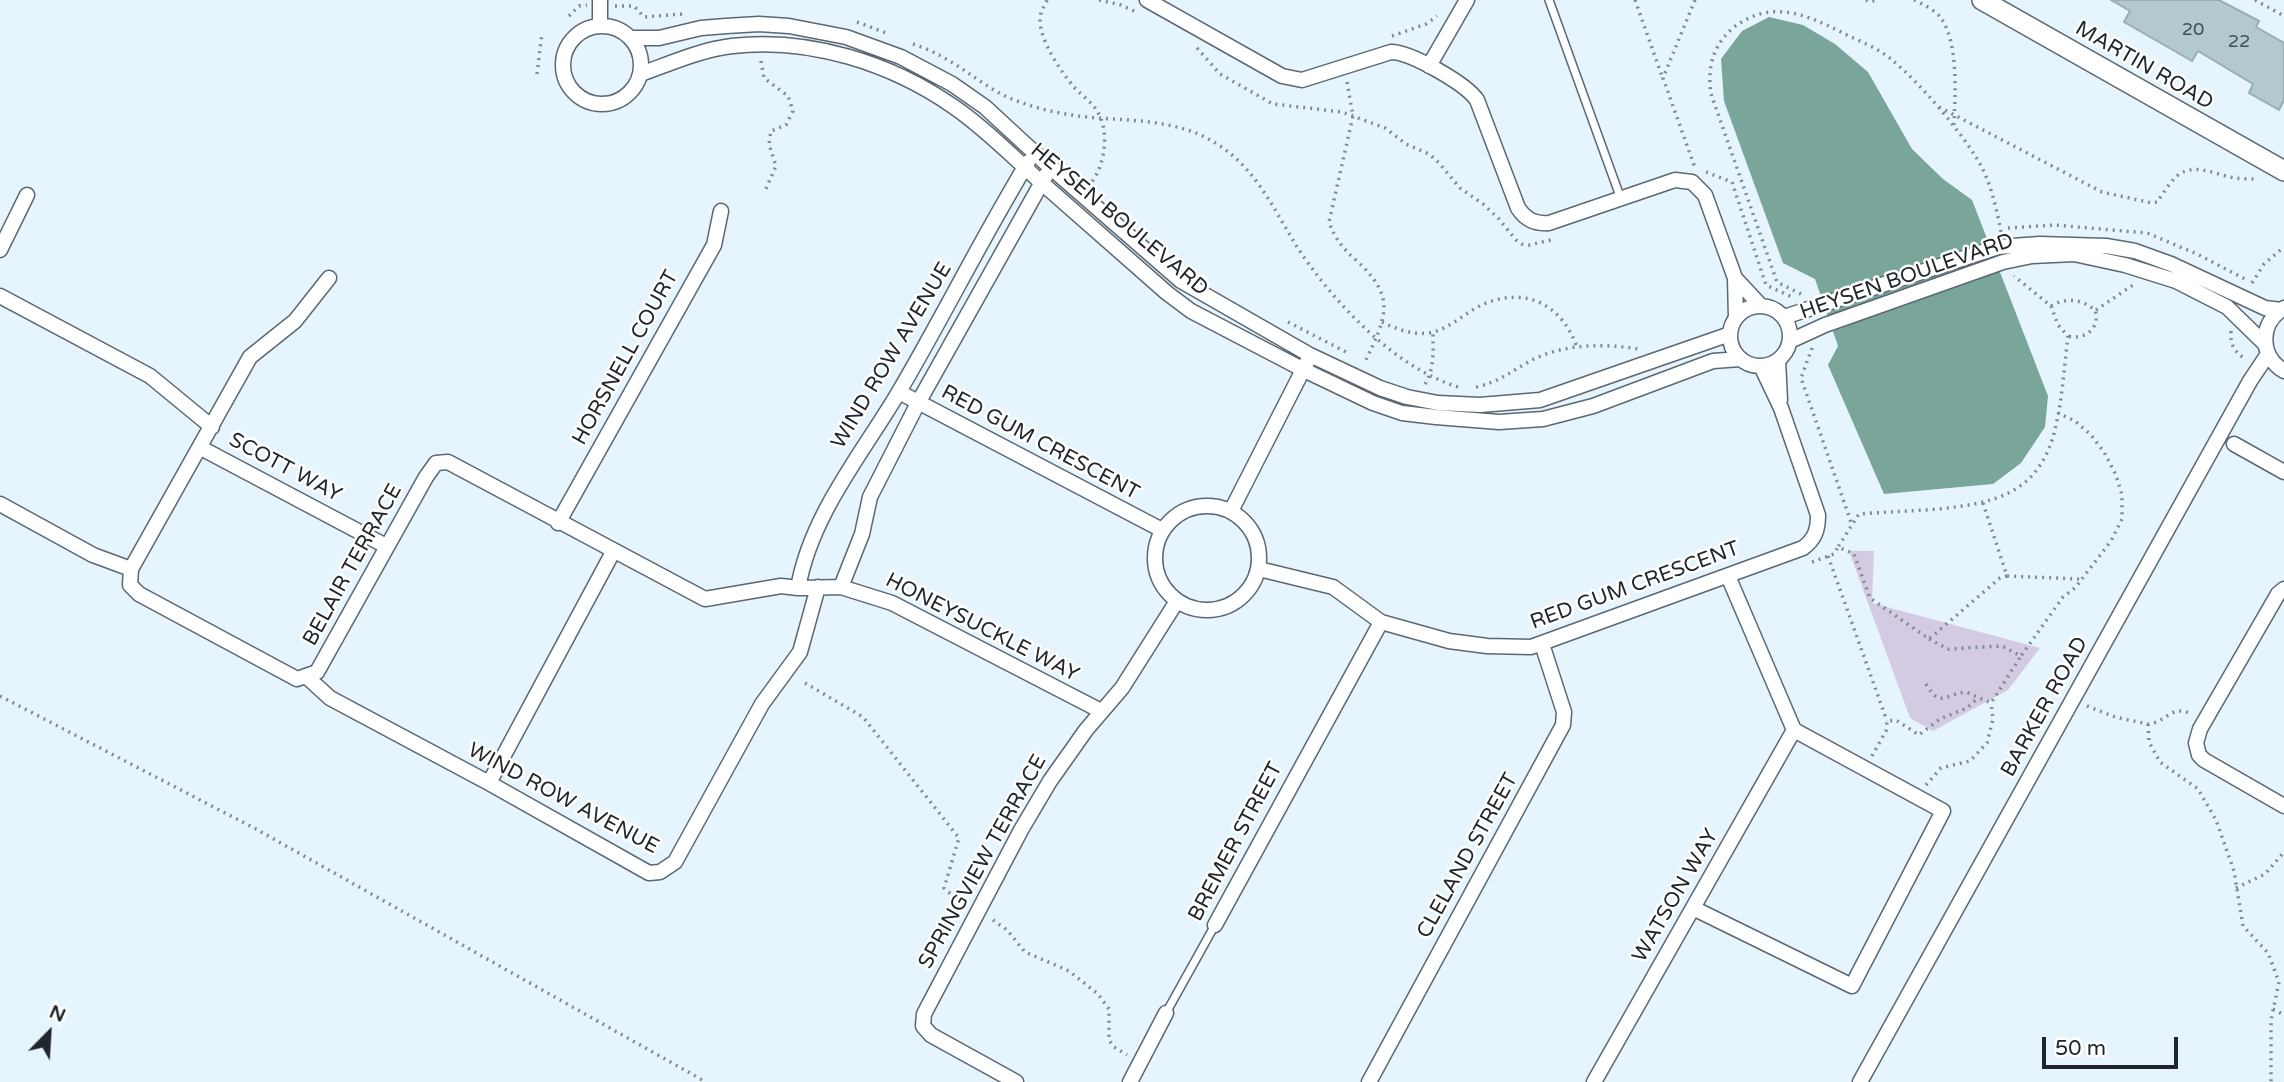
<!DOCTYPE html>
<html>
<head>
<meta charset="utf-8">
<style>
  body { margin:0 }
  #map { position:relative; width:2284px; height:1082px; overflow:hidden; background:#e6f4fe; font-family:"Varela Round",sans-serif }
  canvas { display:block }
  .north { position:absolute; left:14px; top:998px; width:70px; height:70px; -webkit-text-stroke:5px #fff; paint-order:stroke; rotate:24deg; font-size:19px; font-weight:700; line-height:28px; text-align:center; color:#20262b }
  .north::after { content:''; display:block; margin:auto; width:24px; height:32px; background:#20262b; clip-path:polygon(50% 0,100% 100%,50% 72%,0 100%) }
  .scale { position:absolute; left:2042px; top:1037px; width:136px; height:32px; box-sizing:border-box; border:4px solid #20262b; border-top:0; padding-left:9px; font-size:21px; line-height:24px; white-space:nowrap; color:#20262b; -webkit-text-stroke:5px #fff; paint-order:stroke }
</style>
</head>
<body>
<div id="map">
<canvas width="2284" height="1082"></canvas>
<div class="north">N</div>
<div class="scale">50 m</div>
</div>
<script>
const g = document.querySelector('canvas').getContext('2d');
g.lineJoin = 'round';
function paint(path, color) {
  g.fillStyle = color;
  g.fill(path, 'evenodd');
}
function trace(path, color, width, dash) {
  g.strokeStyle = color;
  g.lineWidth = width;
  g.lineCap = dash ? 'butt' : 'round';
  g.setLineDash(dash || []);
  g.stroke(path);
}
function drawText(font, color, halo, rows, align = 'center') {
  g.font = font + ' "Varela Round",sans-serif';
  g.lineWidth = 5;
  g.setLineDash([]);
  g.textBaseline = 'middle';
  g.strokeStyle = halo;
  g.fillStyle = color;
  for (const [text, x, y, turn = 0] of rows) {
    g.save();
    g.translate(x, y);
    g.rotate((+turn || 0) * Math.PI / 180);
    g.textAlign = isNaN(turn) ? turn : align;
    if (halo) g.strokeText(text, 0, 0);
    g.fillText(text, 0, 0);
    g.restore();
  }
}
const green = new Path2D(`
  M1849 551H1874L1872 603 2040 648 2008 690 1933 731 1910 718Z`);
const water = new Path2D(`
  M1769 17 1803 25 1835 44 1868 72 1912 149 1943 179 1972 200 2048 396 2045 427 2021 463 1993 484 1884 494 1828 365 1838 346 1815 279 1783 263 1724 101 1721 59 1742 31Z`);
const building = new Path2D(`
  M2111 0H2219L2259 21 2256 27 2284 43V100L2279 110 2249 93 2253 84 2198 51 2192 61 2124 22 2130 11Z`);
const path = new Path2D(`
  M1047 0C1044 7 1040 12 1040 20 1040 41 1061 72 1074 87 1081 95 1092 102 1097 111 1110 130 1105 166 1091 183
  M1099 0 1121 5 1136 12
  M1635 0 1662 76
  M1695 0 1663 78 1695 168
  M1866 0 1870 2 1876 0
  M1914 0C1923 4 1936 11 1941 18 1959 44 1955 96 1954 126
  M2255 0 2284 16
  M615 6H634L644 17 683 14
  M569 16 579 6 587 5
  M857 22 886 33
  M1392 36 1426 24 1437 16
  M913 44C921 47 930 50 937 54 966 68 989 92 1020 102 1044 111 1072 116 1098 118 1140 121 1184 121 1220 146 1255 169 1273 207 1294 242 1330 299 1393 367 1458 387
  M1197 48 1220 74 1273 104 1342 112 1385 128 1406 144 1429 154 1439 163 1460 188 1483 204 1499 219 1516 240 1522 244 1529 245 1551 240
  M761 61 764 78 788 96 793 111 786 125 771 131 769 144 776 166 764 193
  M537 74 542 33
  M1347 82 1353 116 1329 222C1335 239 1343 249 1357 261 1397 298 1386 317 1365 362
  M1939 107 2102 192 2152 203 2157 202C2163 194 2169 183 2177 176 2195 161 2217 176 2236 178 2243 179 2251 179 2258 179
  M1706 172 1732 182 1766 285 1794 298
  M2008 228 2055 225 2147 233 2197 254 2245 279
  M2252 283 2264 264 2284 247
  M1801 294 1777 282 1711 94C1707 67 1713 45 1734 27 1771 0 1803 13 1841 32 1858 41 1877 47 1892 60 1920 83 1956 126 1976 157 1990 179 1996 206 2001 232
  M2051 306C2067 297 2081 299 2095 310 2101 327 2085 341 2068 336
  M2096 310 2136 283
  M1288 322 1350 354
  M1382 322C1396 329 1412 335 1429 333 1451 329 1466 311 1486 303 1529 287 1562 306 1577 347
  M2231 331C2230 345 2234 351 2245 359
  M1812 348 1801 378 1852 525
  M1425 384C1435 367 1433 350 1433 331
  M1476 387C1497 383 1512 371 1530 361 1562 344 1603 343 1638 349
  M1983 503 2007 576 2080 579
  M1828 556 1887 721
  M1812 562 1834 554 1838 547
  M2007 576 2000 578 1929 639 1870 598 1854 554 1838 547 1859 514C1886 512 1912 511 1939 509 1993 503 2035 495 2053 437 2062 406 2064 368 2068 336L2058 325 2051 306 2014 276
  M1929 639 1948 649 2002 646 2021 656 2063 597 2075 588 2111 541 2122 519V495L2116 475 2104 452 2091 435 2075 421 2058 413
  M805 683 863 717 959 838 944 888 963 905
  M1926 684C1940 708 1944 695 1966 692L1991 703 2021 656
  M0 696 256 829 706 1082
  M2087 706 2115 717 2148 724C2166 723 2171 704 2191 714
  M2148 724 2149 742 2160 762 2198 789 2216 820 2234 871 2243 926 2268 953 2279 982 2271 1020V1082
  M1872 756 1886 731 1887 721 1896 720 1919 735 1940 719 1967 708 1979 697
  M1926 785 1941 768 1970 761 1987 743 1993 719 1991 703
  M2236 888 2265 874 2284 852
  M993 920 1007 930 1025 952 1069 971 1098 994 1109 1009V1040L1114 1047 1127 1055
  M2273 1009 2284 1015`);
const lane = new Path2D(`
  M1549 0 1621 199
  M1166 1013 1215 925`);
const street = new Path2D(`
  M1147 0 1282 76 1302 80 1391 52C1411 52 1466 84 1477 100L1518 208C1526 220 1535 224 1549 223L1675 180 1692 182 1705 195 1735 278 1736 318
  M600 26V0
  M563 65a39 39 0 1 1 78 0a39 39 0 1 1-78 0Z
  M631 38H659L701 28 726 26 759 24 789 26 846 37 901 57 952 84 985 107 1050 167 1181 281 1310 355 1380 388 1407 397 1438 403 1480 405 1540 400 1730 334
  M1429 66 1467 0
  M641 74C671 63 700 50 732 46 809 37 891 63 954 107 986 129 1014 158 1043 184 1084 220 1125 256 1167 293L1191 311 1304 370 1373 403 1402 413 1436 417 1499 422 1543 419 1593 406 1713 361 1741 359
  M0 250 27 195
  M329 278 295 321 250 357 131 569 130 585 139 594 297 679 317 672 426 477 436 463 448 462 705 599 781 586 798 588 841 587 892 603 1101 711
  M1735 278 1761 306
  M0 296 150 376 212 427
  M1730 336a30 30 0 1 1 60 0a30 30 0 1 1-60 0Z
  M2284 308C2259 323 2259 356 2284 371
  M1784 317 1998 247 2040 244 2106 246 2135 251 2171 264 2265 308 2281 310
  M1790 341 1825 325 2003 262 2032 256 2074 254 2125 265 2176 281 2227 307 2265 344
  M1778 360 1780 400
  M899 392 1162 530
  M2234 444 2284 472
  M201 448 386 546
  M0 504 93 555 131 569
  M1155 558a52 52 0 1 1 104 0a52 52 0 1 1-104 0Z
  M1231 511 1307 362
  M558 523 714 245 721 211
  M1259 569 1333 587 1381 622 1449 641 1487 646 1531 647 1803 548C1815 539 1818 530 1818 515L1781 408 1761 366
  M841 587 862 534 870 497 918 403 1046 175
  M798 588C811 514 863 453 900 390 944 315 983 236 1028 162
  M2284 589 2278 594 2200 729 2196 743 2199 755 2204 760 2284 806
  M307 677 330 698 489 783 649 873 660 872 675 862 762 704 800 652 818 587
  M489 783 613 552
  M1693 908 1852 986 1943 811 1794 730 1728 576
  M1215 925 1381 622
  M1016 1082 931 1035 923 1026 924 1014 1021 830 1050 781 1086 730 1122 688 1177 601
  M1130 1082 1166 1013
  M1369 1082 1563 725 1564 712 1542 644
  M1594 1082 1794 730
  M1860 1082 2250 381 2268 354`);
const secondary = new Path2D(`
  M1982 0 2284 171`);
const numberNames = [
  ["20",2193,30],
  ["22",2239,42]
];
const streetNames = [
  ["MARTIN ROAD",2144,66,30],
  ["HEYSEN BOULEVARD",1119,220,40],
  ["HEYSEN BOULEVARD",1907,277,-19],
  ["WIND ROW AVENUE",892,356,-59],
  ["HORSNELL COURT",626,358,-61],
  ["RED GUM CRESCENT",1040,443,28],
  ["SCOTT WAY",285,468,28],
  ["BELAIR TERRACE",353,565,-61],
  ["RED GUM CRESCENT",1635,586,-20],
  ["HONEYSUCKLE WAY",982,628,27],
  ["BARKER ROAD",2045,707,-61],
  ["WIND ROW AVENUE",563,799,28],
  ["BREMER STREET",1236,842,-62],
  ["CLELAND STREET",1468,856,-61],
  ["SPRINGVIEW TERRACE",983,862,-61],
  ["WATSON WAY",1676,896,-60]
];
paint(green, '#d5cae3');
paint(water, '#79a59a');
paint(building, '#b2c9cd');
trace(building, '#98aeb2', 2);
trace(lane, '#5a6874', 10);
trace(street, '#5a6874', 17);
trace(secondary, '#5a6874', 22);
trace(path, '#808a91', 3.5, [2, 5]);
trace(lane, '#fff', 7);
trace(street, '#fff', 14);
trace(secondary, '#fff', 19);
drawText('18px', '#444f54', null, numberNames);
drawText('21px', '#20262b', '#fff', streetNames);
</script>
</body>
</html>
